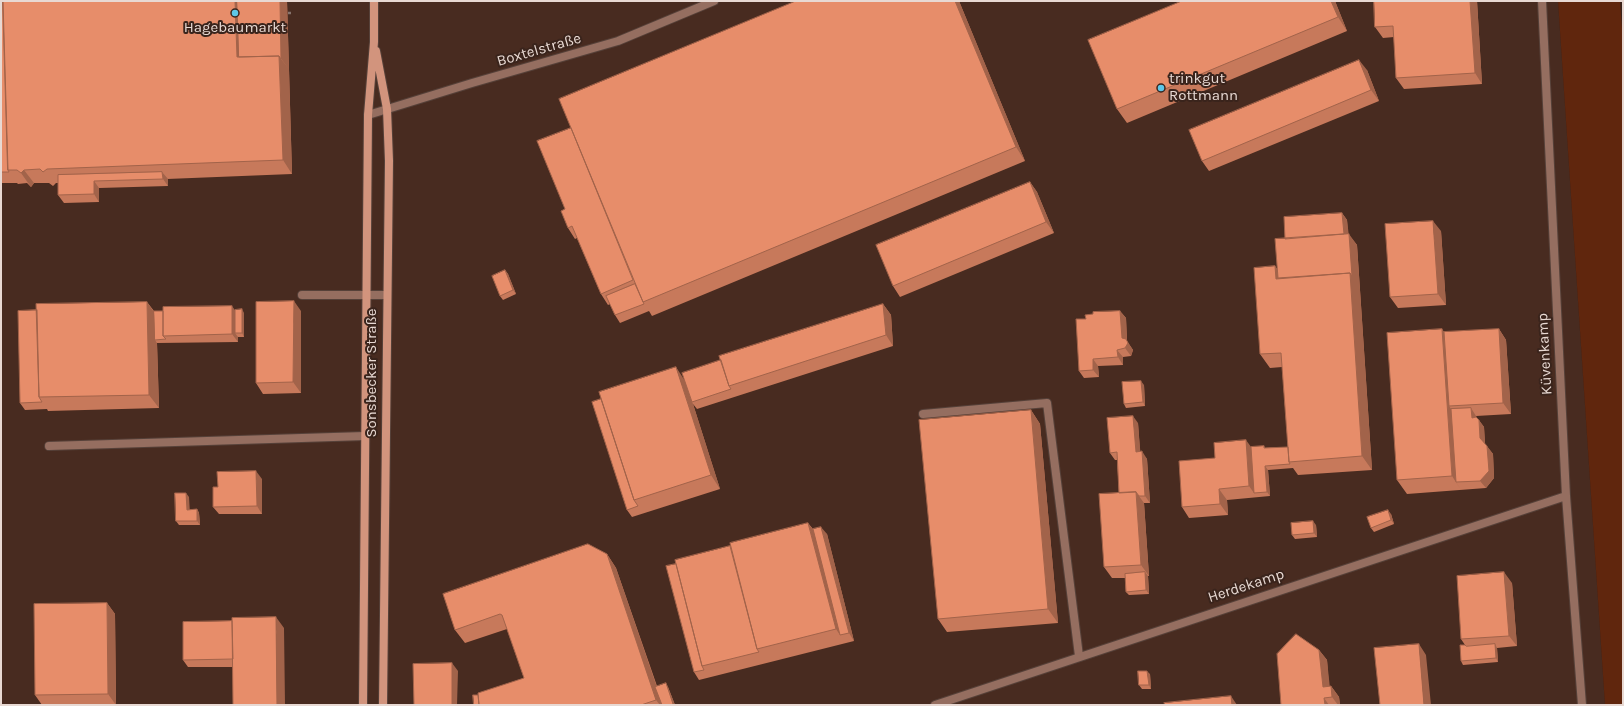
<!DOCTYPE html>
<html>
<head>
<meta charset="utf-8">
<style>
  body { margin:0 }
  #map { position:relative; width:1624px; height:706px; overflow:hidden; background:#3a241c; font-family:Karla,sans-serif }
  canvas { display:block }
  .frame { position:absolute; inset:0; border:2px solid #e8d9d3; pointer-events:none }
</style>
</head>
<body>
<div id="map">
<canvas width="1624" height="706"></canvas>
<div class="frame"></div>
</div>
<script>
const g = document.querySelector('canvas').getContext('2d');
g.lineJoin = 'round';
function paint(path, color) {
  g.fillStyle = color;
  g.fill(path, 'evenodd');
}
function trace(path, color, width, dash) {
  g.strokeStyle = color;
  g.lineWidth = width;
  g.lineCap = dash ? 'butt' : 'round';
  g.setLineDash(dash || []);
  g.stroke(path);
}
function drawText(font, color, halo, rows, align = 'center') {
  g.font = font + ' Karla,sans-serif';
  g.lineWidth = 4;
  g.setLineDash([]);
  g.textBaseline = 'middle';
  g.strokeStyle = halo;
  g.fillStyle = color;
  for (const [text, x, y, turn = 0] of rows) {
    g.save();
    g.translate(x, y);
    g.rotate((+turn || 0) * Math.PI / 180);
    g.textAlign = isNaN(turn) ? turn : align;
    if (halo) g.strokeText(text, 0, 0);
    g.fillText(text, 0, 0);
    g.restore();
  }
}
const built = new Path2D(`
  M1 1H1558L1605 705H1Z`);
const green = new Path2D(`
  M1558 1H1620L1623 42V705H1605Z`);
const path = new Path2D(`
  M288 13H291`);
const lane = new Path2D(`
  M302 295H387
  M923 414 1047 403 1079 656
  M49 446 365 436`);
const street = new Path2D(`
  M1542 1 1566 496 1582 705
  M368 115 472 83 618 41 714 1
  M935 705 1566 496`);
const secondary = new Path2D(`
  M376 51 387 109 389 161 383 705
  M363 705 368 115 374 42V1`);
const wall = new Path2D(`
  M1 1H287L292 174 167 179 168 186 99 188V202L64 203 58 195V183H56L53 186 49 183H34L31 187 27 183 18 184 17 183H1Z
  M796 1H959L1025 161 652 316 649 311 620 323 615 315 610 304 608 305 601 294 577 238 575 239 568 228 565 209 571 128Z
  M1182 1H1335L1347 31 1127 123 1117 109Z
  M1477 1 1482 84 1404 89 1396 78 1394 37 1383 38 1375 27Z
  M1367 70 1379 101 1209 171 1202 161Z
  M1030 182 1037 192 1054 233 900 297 893 286Z
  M1342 213 1347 220 1348 234 1357 245 1372 470 1298 475 1293 468 1268 470 1270 496 1227 500 1228 515 1189 518 1182 507 1215 458 1251 447 1264 446 1265 448 1288 447 1282 367 1270 368 1260 354 1275 266 1277 269 1285 239Z
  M1441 231 1446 305 1398 308 1390 297Z
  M505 270 508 274 516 294 503 300 500 296Z
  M147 302 154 311 235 310 244 313V337H238V342L157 343 159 408 48 411 47 409 25 410 20 403 37 310Z
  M883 304 891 315 893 346 697 409 693 404 720 489 632 517 627 510 684 379 721 360Z
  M301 311V393L263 394 256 383Z
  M1120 311 1126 318 1127 341 1133 350 1131 356 1123 357V365L1098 366 1099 377 1084 378 1079 371 1093 314Z
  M1442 329 1444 332 1499 329 1506 340 1511 414 1476 416 1477 418 1484 427 1485 444 1493 454 1494 478 1486 488 1407 494 1397 480Z
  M1144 385 1145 406 1126 408 1124 404Z
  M1031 410 1040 424 1058 623 947 632 938 619Z
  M1138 423 1140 452 1147 459 1150 503H1144L1149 576H1148L1149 594 1129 595 1126 592 1125 578H1112L1104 567 1119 493 1117 460H1115L1110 453Z
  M262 479V514H219L213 507 218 487Z
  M189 497V510L197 509 199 513 200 525H179L176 521Z
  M1391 514 1394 524 1374 532 1371 528Z
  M808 523 813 529 827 534 854 641 699 680 694 672 676 564 730 546Z
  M1316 525 1317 537 1295 539 1292 535Z
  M607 554 616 568 657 686 668 687 675 705H474L478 695 524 678 507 629 465 643 455 630Z
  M1512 583 1517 646 1497 648 1498 662 1463 665 1461 661 1465 645 1461 639Z
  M107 603 115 614 116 705H42L35 695Z
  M284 628 233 667H188L183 660Z
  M1319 650 1327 660 1329 687 1331 686 1339 697 1340 705H1281Z
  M1150 674 1151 689H1142L1139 685Z`);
const shadedWall = new Path2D(`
  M235 1H245L246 60 237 57Z
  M280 1H287L289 69 281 59Z
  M955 1H959L1025 161 1016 147Z
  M1331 1H1335L1347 31 1338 17Z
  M1470 1H1477L1482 84 1475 73Z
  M279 56 289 69 292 174 283 160Z
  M1359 60 1367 70 1379 101 1371 90Z
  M24 170 34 183 31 187 21 173Z
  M162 172 168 179V186L163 179Z
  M94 181 99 188V202L94 194Z
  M1030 182 1037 192 1054 233 1046 222Z
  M1342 213 1347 220 1350 245 1344 237Z
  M1433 221 1441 231 1446 305 1438 294Z
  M1349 234 1357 245 1372 470 1362 456 1350 273Z
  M1275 266 1285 280 1276 279Z
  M505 270 508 274 516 294 513 290Z
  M294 301 301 311V393L293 382Z
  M147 302 156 315 155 340 157 343 159 408 149 395Z
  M883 304 891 315 893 346 886 335Z
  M232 306 237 313 235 333 238 337V342L232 334Z
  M242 309 244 313V337L242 333Z
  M1120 311 1126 318 1127 341 1133 350 1131 356 1125 348 1122 338Z
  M1442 329 1451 343 1449 406 1456 416V482L1461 490 1452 476Z
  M1499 329 1506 340 1511 414 1503 403Z
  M1117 350 1123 357V365L1118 357Z
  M1093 359 1098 366 1099 377 1093 370Z
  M676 367 685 381 692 402 693 404 720 489 711 475Z
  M1141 381 1144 385 1145 406 1143 402Z
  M1471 408 1476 416 1477 425 1472 418Z
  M1031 410 1040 424 1058 623 1048 609Z
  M1133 416 1138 423 1141 460 1136 452Z
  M1479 420 1484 427 1485 445 1480 438Z
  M1246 440 1254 451V493L1249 486Z
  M1487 446 1493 454 1494 478 1486 488 1480 481Z
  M1142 451 1147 459 1150 503 1145 496Z
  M1265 466 1268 470 1270 496 1267 492Z
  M256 471 262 479V514L257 506Z
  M1219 489 1227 500 1228 515 1220 504Z
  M1136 492 1144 503 1149 576 1141 565Z
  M186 493 189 497 190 514 187 510Z
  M197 509 199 513 200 525 197 521Z
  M1388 510 1391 514 1394 524 1391 520Z
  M1313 521 1316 525 1317 537 1314 533Z
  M808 523 818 537 840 635 836 629Z
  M821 527 827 534 854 641 849 633Z
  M607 554 616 568 663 705H660L656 700Z
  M1145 572 1148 576 1149 594 1146 590Z
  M1504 572 1512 583 1517 646 1509 636Z
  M107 603 115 614 116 705 108 694Z
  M276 617 284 628 285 705H277Z
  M1419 644 1426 655 1431 705H1424Z
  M1495 644 1497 648 1498 662 1496 658Z
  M1319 650 1327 660 1331 698 1323 687Z
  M452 663 458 671 457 705H452Z
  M1147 671 1150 674 1151 689 1149 685Z
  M666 683 668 687 675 705 673 704Z
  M1331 686 1339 697 1340 705H1338L1332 697Z
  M1231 696 1237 705H1232Z
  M1324 698 1329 705H1325Z`);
const building = new Path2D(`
  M1 1H3L8 170 9 172H1Z
  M3 1H235L237 57 279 56 283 160 47 169 43 172 40 169 24 170 21 173 17 170H8Z
  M237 1H280L281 59 279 56 239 57Z
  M796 1H955L1016 147 643 302 559 99Z
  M1182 1H1331L1338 17 1117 109 1088 40Z
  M1374 1H1470L1475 73 1396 78 1393 26 1375 27Z
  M1359 60 1371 90 1202 161 1189 130Z
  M571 128 633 280 601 294 572 226 568 228 561 211 565 209 537 141Z
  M162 172 163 179 94 181V194L58 195V175Z
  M1030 182 1046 222 893 286 876 245Z
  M1342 213 1344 234 1285 239 1284 217Z
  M1433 221 1438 294 1390 297 1385 224Z
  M1349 234 1352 276 1350 273 1278 278 1275 239Z
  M1275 266 1276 279 1350 273 1362 456 1289 462 1281 353 1260 354 1254 268Z
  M505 270 513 290 500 296 492 276Z
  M635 284 644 304 615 315 606 296Z
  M294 301 293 382 256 383V302Z
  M147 302 149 395 39 397 36 304Z
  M883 304 886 335 729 386 719 356Z
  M232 306V334L163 336V307Z
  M242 309V333H235V310Z
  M37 310 39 397 42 402 20 403 18 311Z
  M154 311H163V336L166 339 155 340Z
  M1120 311 1122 338 1126 339 1128 343 1125 348 1117 350 1118 357 1093 359V370L1079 371 1076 319H1086L1085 315 1093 314V312Z
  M1442 329 1452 476 1397 480 1387 333Z
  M1499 329 1503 403 1449 406 1444 332Z
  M721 360 729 386 731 389 692 402 682 373Z
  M676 367 711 475 634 500 599 392Z
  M1141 381 1143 402 1124 404 1122 382Z
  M601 399 634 500 638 506 627 510 592 402Z
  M1471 408 1472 418 1476 417 1479 420 1480 438 1487 446 1489 471 1480 481 1456 482 1451 409Z
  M1031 410 1048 609 938 619 919 420Z
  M1133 416 1136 452 1142 451 1145 496H1139L1136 492 1119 493 1117 452 1110 453 1107 418Z
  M1246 440 1249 486 1219 489 1220 504 1182 507 1179 461 1215 458 1214 443Z
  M1264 446V448L1288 447 1289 462 1290 464 1265 466 1267 492 1254 493 1251 447Z
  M256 471 257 506 213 507V487H218L217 472Z
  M1136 492 1141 565 1104 567 1099 494Z
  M175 493H186L187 510 197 509V521H176Z
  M1388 510 1391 520 1371 528 1367 517Z
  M1313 521 1314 533 1292 535 1291 523Z
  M808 523 836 629 757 649 730 543Z
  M821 527 849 633 840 635 813 529Z
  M588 544 607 554 656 700 641 705H479L478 693 524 678 502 615 500 614 455 630 443 594Z
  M730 546 757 649 759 652 702 666 675 560Z
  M676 564 702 666 704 670 694 672 666 566Z
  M1145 572 1146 590 1126 592 1125 574Z
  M1504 572 1509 636 1461 639 1457 576Z
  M107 603 108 694 35 695 34 604Z
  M276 617 277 705H233L232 618Z
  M232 621 233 659 183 660V622Z
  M1296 634 1319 650 1323 687 1331 686 1332 697 1324 698 1325 705H1281L1277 654Z
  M1419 644 1424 705H1380L1374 648Z
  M1495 644 1496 658 1461 661 1460 645H1465L1466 646Z
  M452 663V705H414L413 664Z
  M1138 671H1147L1149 685H1139Z
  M666 683 673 704 671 705H662L655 687Z
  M473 695H478L479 705H474Z
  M1231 696 1232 705H1165L1164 703Z`);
const markers = [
  [235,13,4,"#5dc7e8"],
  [1161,88,4,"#5dc7e8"]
];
const poiNames = [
  ["Hagebaumarkt",235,28],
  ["trinkgut",1169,79,"left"],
  ["Rottmann",1169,96,"left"]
];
const streetNames = [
  ["Boxtelstraße",539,50,-16],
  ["Küvenkamp",1545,354,-93],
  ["Sonsbecker Straße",372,373,-90],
  ["Herdekamp",1246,586,-18]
];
paint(built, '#482b20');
paint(green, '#60260d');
trace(lane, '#564139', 10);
trace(street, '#564139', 10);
trace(secondary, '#564139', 10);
trace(path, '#86736c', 2.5, [3, 3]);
trace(lane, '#956e60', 8);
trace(street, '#956e60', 8);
trace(secondary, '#d2947d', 8);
paint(wall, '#c7795b');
paint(shadedWall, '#a2634a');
paint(building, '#e78d6a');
trace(building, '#a2634a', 1);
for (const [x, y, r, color] of markers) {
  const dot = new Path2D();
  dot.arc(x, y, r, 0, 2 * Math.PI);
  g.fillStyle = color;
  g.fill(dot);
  trace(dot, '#3a241c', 1.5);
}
drawText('15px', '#e8d9d3', '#3a241c', poiNames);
drawText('15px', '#e8d9d3', '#3a241c', streetNames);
</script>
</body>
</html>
